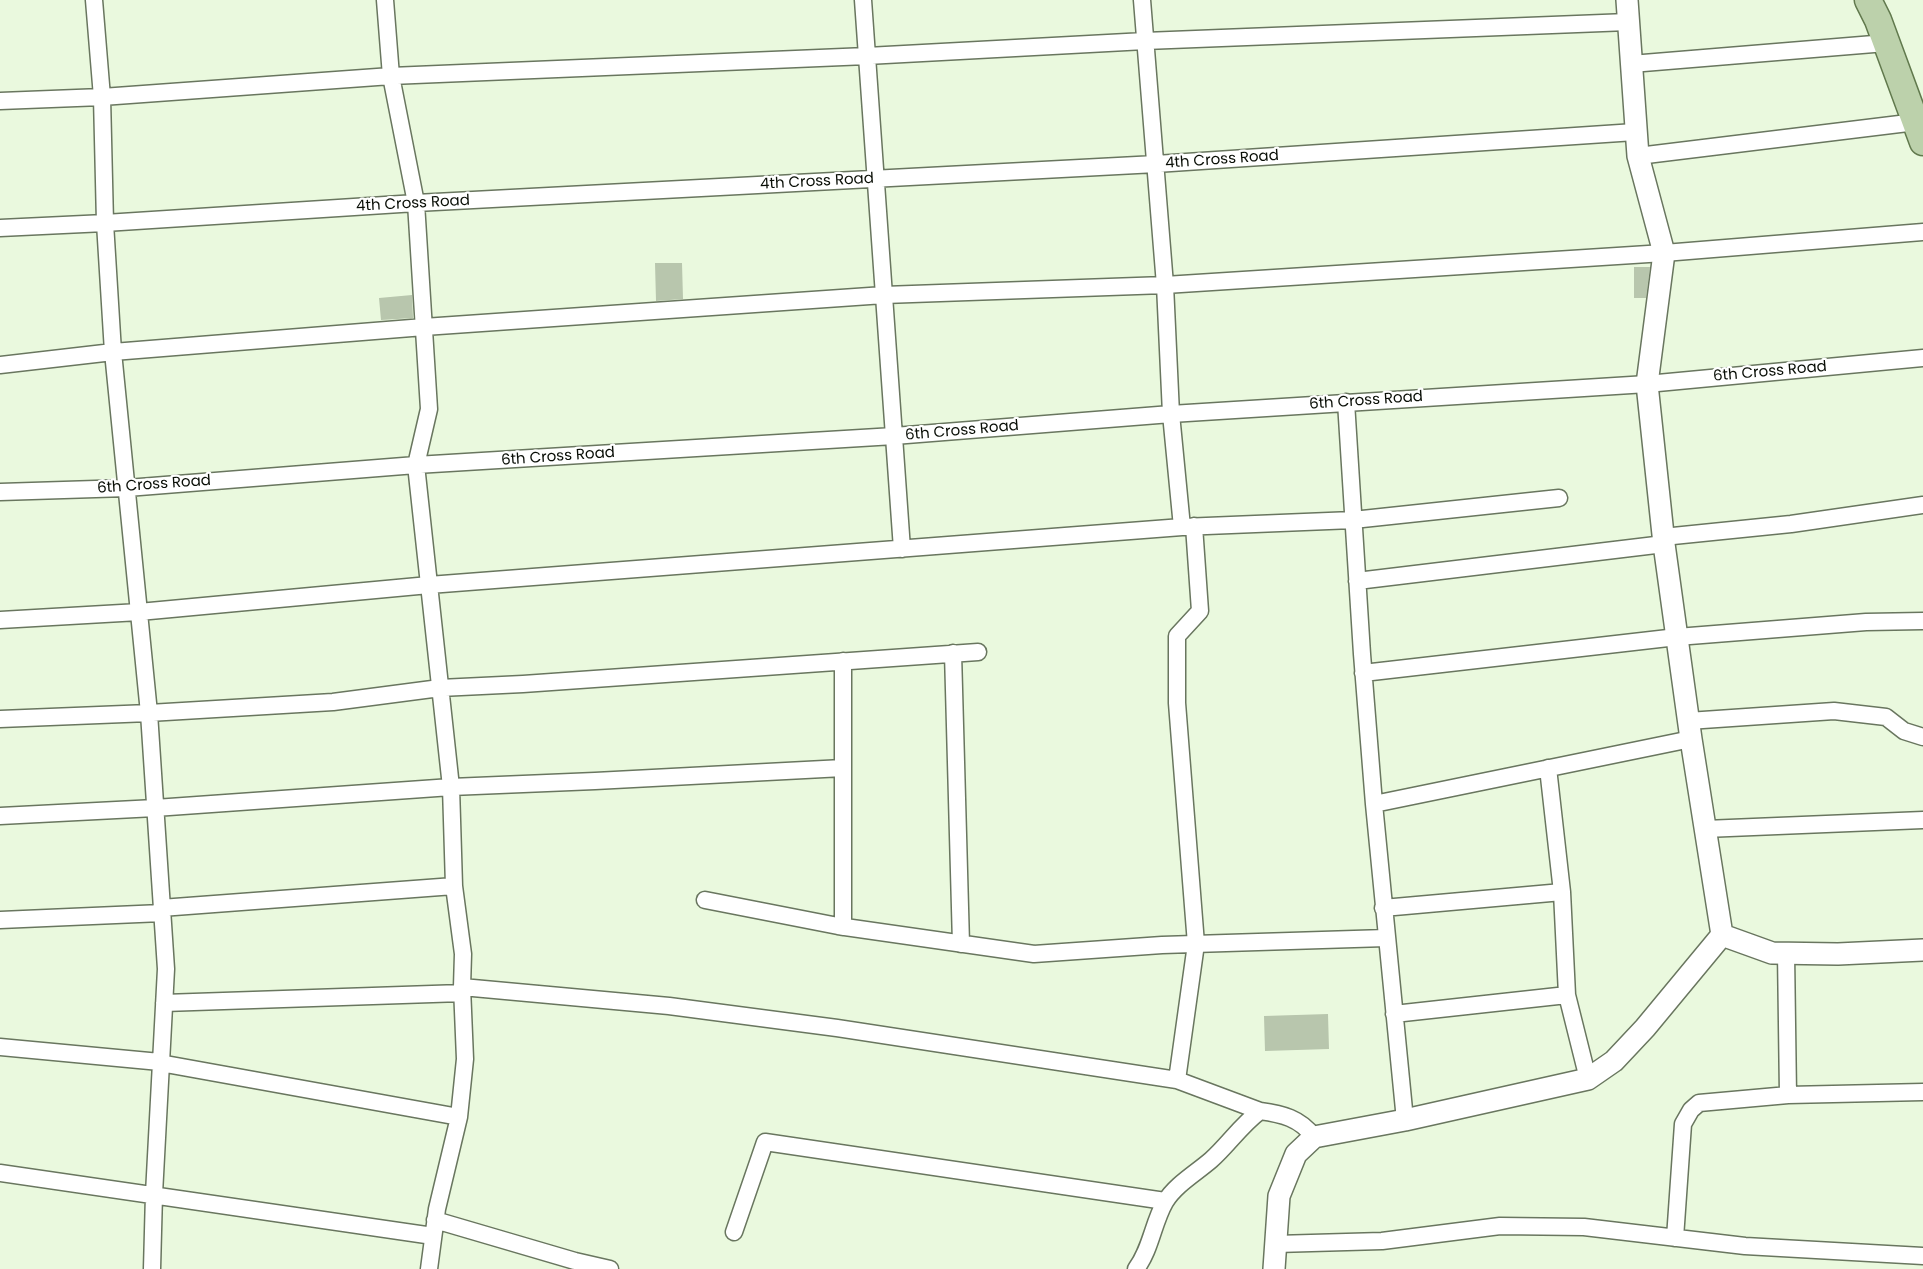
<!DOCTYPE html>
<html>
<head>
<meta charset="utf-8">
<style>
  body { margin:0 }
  canvas { display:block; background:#eaf9de }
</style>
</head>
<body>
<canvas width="1923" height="1269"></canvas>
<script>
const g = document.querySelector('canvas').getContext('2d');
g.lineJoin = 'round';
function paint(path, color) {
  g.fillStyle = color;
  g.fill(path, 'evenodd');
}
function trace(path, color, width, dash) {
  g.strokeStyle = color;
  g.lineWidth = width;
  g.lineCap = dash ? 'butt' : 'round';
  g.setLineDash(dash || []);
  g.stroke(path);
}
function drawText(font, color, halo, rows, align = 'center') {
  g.font = font + ' Poppins,sans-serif';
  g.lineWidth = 4.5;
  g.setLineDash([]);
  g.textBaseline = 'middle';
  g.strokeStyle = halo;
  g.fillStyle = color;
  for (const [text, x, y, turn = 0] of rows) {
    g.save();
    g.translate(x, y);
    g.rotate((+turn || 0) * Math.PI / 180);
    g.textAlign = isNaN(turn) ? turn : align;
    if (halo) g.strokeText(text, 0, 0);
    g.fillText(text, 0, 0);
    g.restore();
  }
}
const building = new Path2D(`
  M655 263H682L683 299 656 301Z
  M1634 267H1650L1646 298H1634Z
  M412 295 413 318 381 320 379 298Z
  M1328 1014 1329 1049 1265 1051 1264 1016Z`);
const minor = new Path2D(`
  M94 0 102 97 105 223 113 352 149 713 166 969 154 1194 152 1269
  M385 0 391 76 416 203 429 409 416 465 451 787 454 886 463 954 462 987 465 1059 459 1117 437 1209 429 1269
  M863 0 902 549
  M1142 0 1165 285 1171 414 1182 527 1353 520 1559 498
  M1631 64 1886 43
  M0 101 102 97 391 76 867 56 1145 41 1628 22
  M1638 156 1916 122
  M0 228 105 223 416 203 1156 164 1635 132
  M0 365 113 352 424 327 884 295 1165 285 1664 253 1923 232
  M1346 402 1362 654 1374 804 1405 1120
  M0 492 127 488 416 465 894 436 1171 414 1647 384 1923 358
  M1663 537 1791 524 1923 505
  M1357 581 1664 544
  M0 620 139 612 429 585 1182 527
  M953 653 961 944
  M843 661V927
  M1363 673 1677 637 1866 622 1923 621
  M0 719 149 713 333 702 440 688 523 684 978 652
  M1688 721 1834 711 1886 717 1904 731 1923 737
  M1548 768 1562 892 1567 995 1588 1079
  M1374 804 1691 739
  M0 816 155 808 451 787 595 781 843 768
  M1705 829 1923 820
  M705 900 838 926 1034 954 1162 945 1386 938
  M161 908 454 886
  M1383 908 1562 892
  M0 920 162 913
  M1786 953 1788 1095
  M462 987 669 1006 837 1028 1177 1080 1260 1111
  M164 1003 462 993
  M1394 1014 1567 995
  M0 1047 160 1062
  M160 1063 459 1117
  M1177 1080 1196 944 1177 703V636L1200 611 1194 526
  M0 1173 433 1236
  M435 1220 575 1261 610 1269
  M734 1232 765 1142 1165 1201
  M1675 1238 1683 1124 1691 1110 1699 1103 1788 1095 1923 1092
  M1276 1244 1382 1241 1500 1226 1584 1227 1745 1246 1923 1256
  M1136 1269C1151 1249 1153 1223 1165 1202 1175 1185 1196 1173 1211 1160 1228 1145 1241 1125 1260 1111 1282 1114 1300 1118 1314 1137`);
const tertiary = new Path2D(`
  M1722 935 1772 953 1838 954 1923 950
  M1274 1269 1279 1196 1296 1154 1314 1137 1405 1120 1588 1079 1614 1061 1645 1028 1722 935 1691 739 1664 544 1647 384 1664 253 1638 156 1627 0`);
const primary = new Path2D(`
  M1868 0 1878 20 1923 142`);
const streetNames = [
  ["4th Cross Road",1222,160,-4],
  ["4th Cross Road",817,182,-3],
  ["4th Cross Road",413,204,-3],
  ["6th Cross Road",1770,372,-5],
  ["6th Cross Road",1366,401,-4],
  ["6th Cross Road",962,431,-5],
  ["6th Cross Road",558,457,-4],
  ["6th Cross Road",154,485,-4]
];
paint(building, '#b8c6ad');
trace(minor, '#69765f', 19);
trace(tertiary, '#69765f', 24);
trace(primary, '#61794d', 29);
trace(minor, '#fff', 16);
trace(tertiary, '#fff', 21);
trace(primary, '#bcd1ab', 26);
drawText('15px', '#090e06', '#fff', streetNames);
</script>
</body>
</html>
